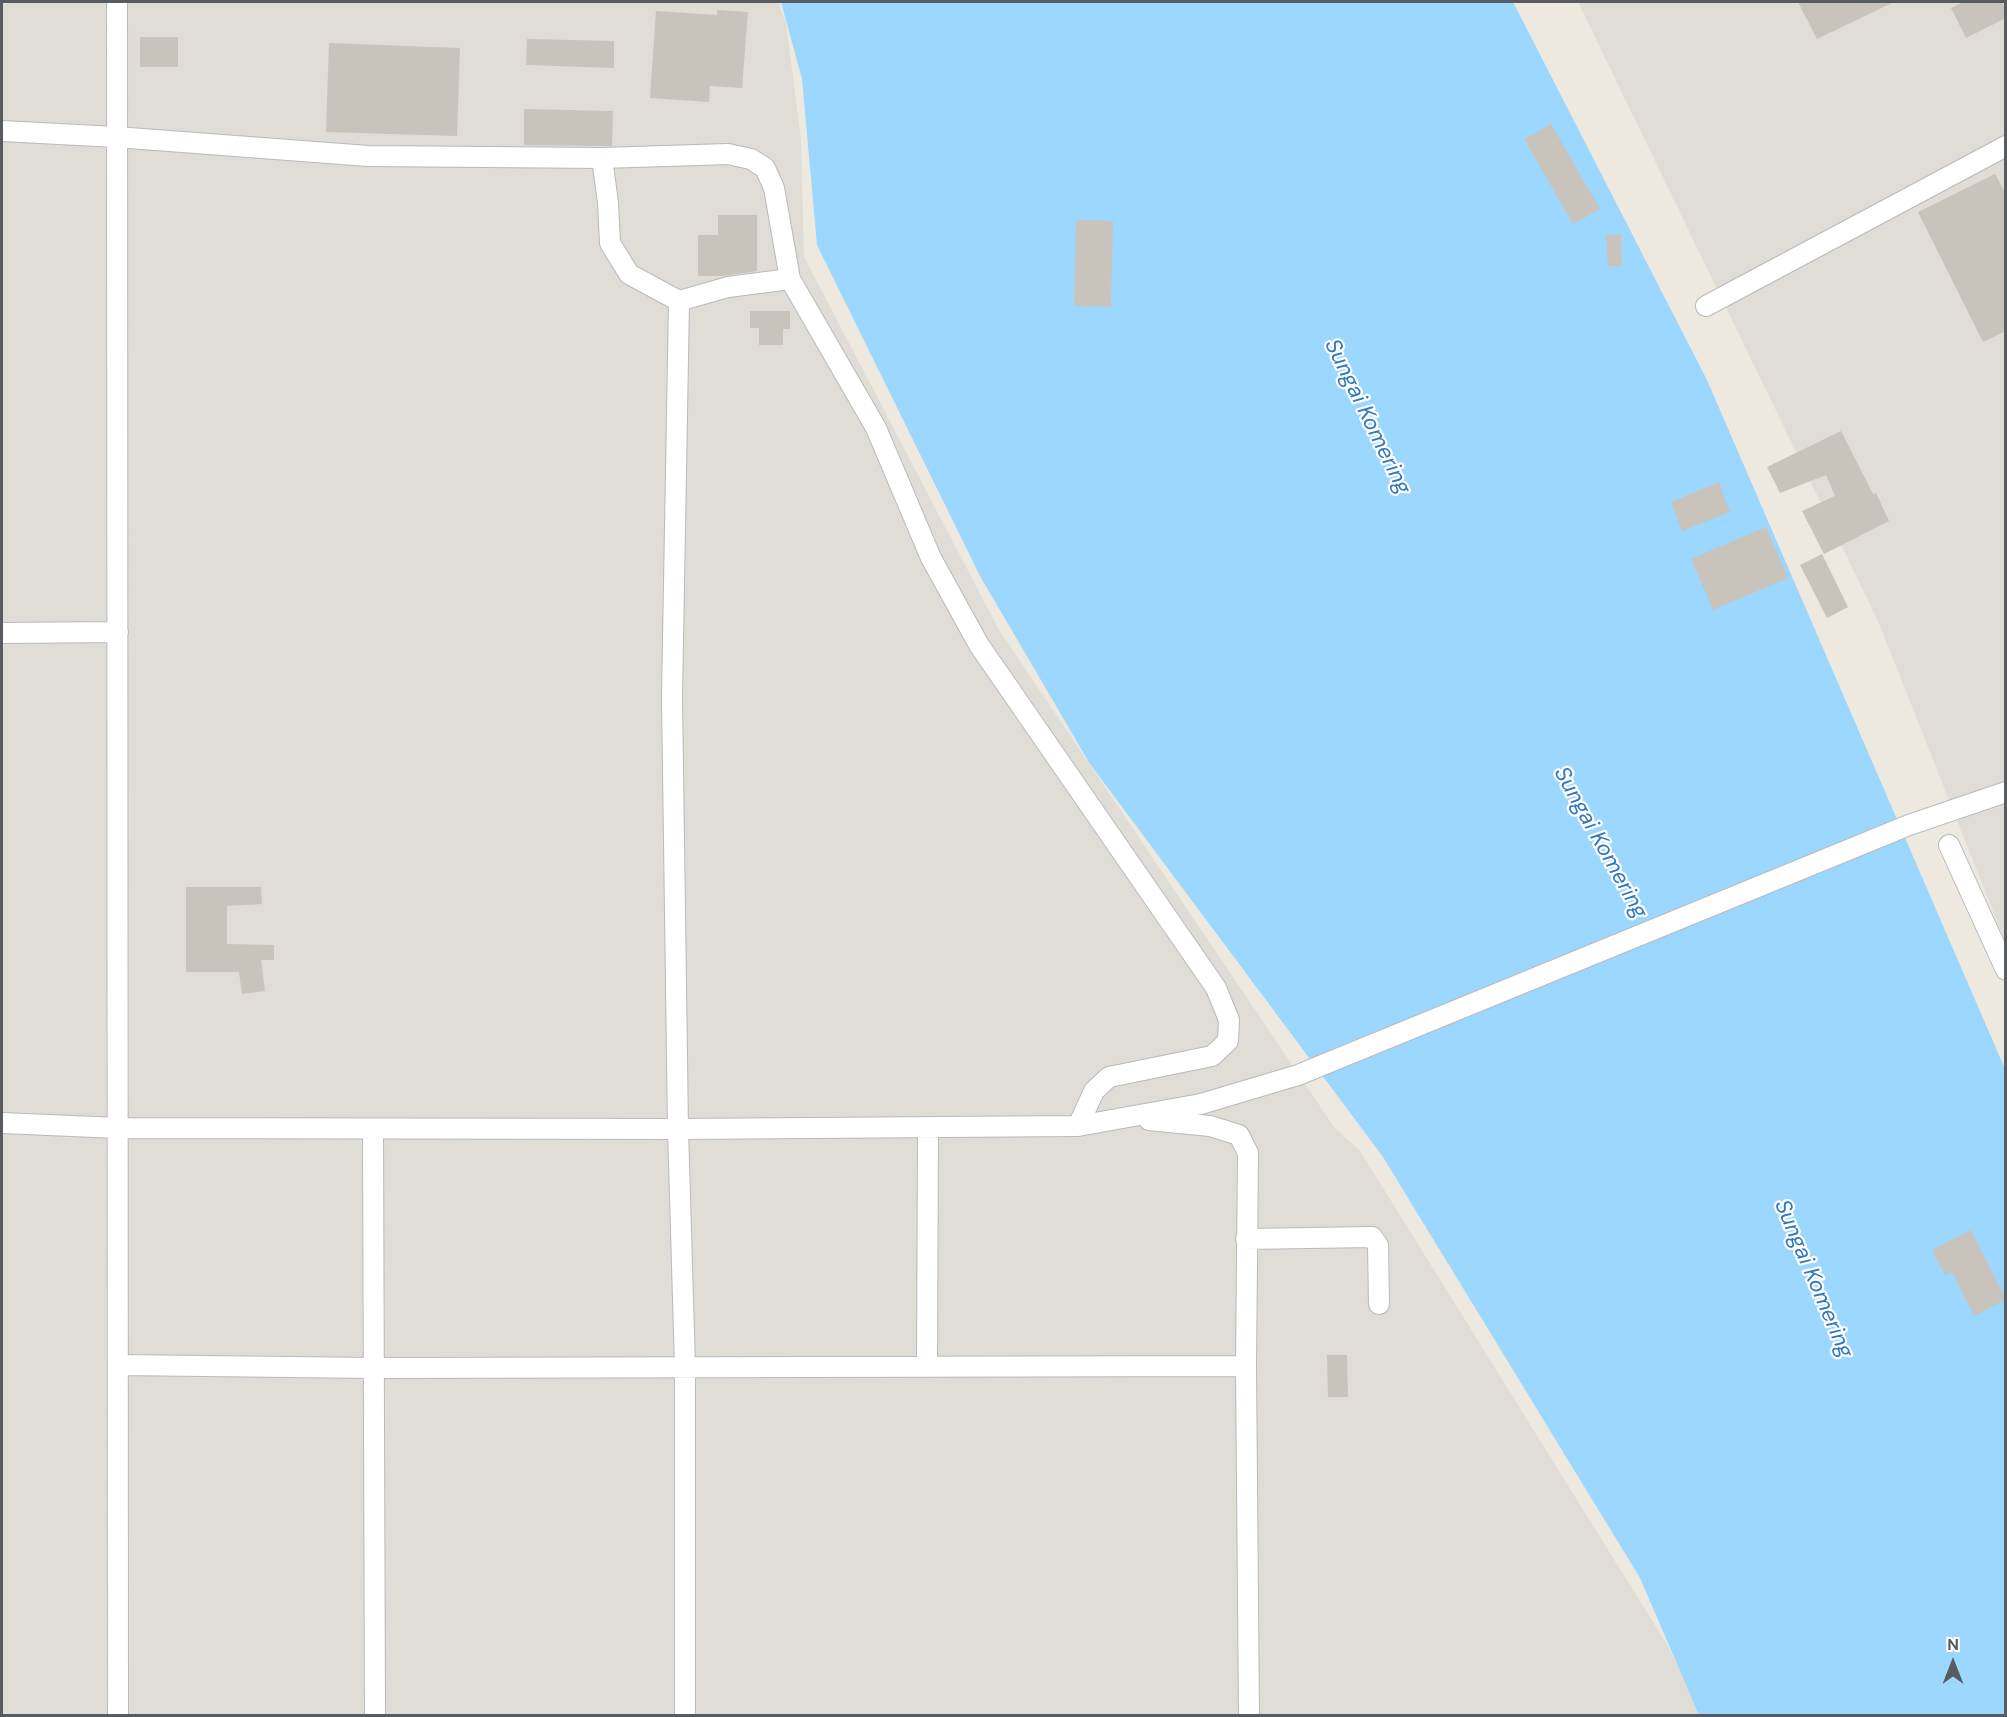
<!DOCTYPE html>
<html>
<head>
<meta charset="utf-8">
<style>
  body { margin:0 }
  #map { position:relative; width:2007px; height:1717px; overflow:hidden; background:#ede9de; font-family:"DM Sans",sans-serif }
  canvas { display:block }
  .frame { position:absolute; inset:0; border:3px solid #585c61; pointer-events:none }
  .north { position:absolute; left:1923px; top:1633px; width:60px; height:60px; -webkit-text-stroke:4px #fff; paint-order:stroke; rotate:0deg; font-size:16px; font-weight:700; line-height:24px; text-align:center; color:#585c61 }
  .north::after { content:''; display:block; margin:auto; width:21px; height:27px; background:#585c61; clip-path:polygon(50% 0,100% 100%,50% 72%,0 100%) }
</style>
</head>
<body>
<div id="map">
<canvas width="2007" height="1717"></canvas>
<div class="frame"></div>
<div class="north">N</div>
</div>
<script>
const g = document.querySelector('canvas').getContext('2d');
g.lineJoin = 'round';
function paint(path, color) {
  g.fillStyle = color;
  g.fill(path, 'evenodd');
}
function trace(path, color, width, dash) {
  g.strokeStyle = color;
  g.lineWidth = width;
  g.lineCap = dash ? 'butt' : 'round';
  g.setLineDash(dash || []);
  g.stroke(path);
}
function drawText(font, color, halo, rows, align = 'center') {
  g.font = font + ' "DM Sans",sans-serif';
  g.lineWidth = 4.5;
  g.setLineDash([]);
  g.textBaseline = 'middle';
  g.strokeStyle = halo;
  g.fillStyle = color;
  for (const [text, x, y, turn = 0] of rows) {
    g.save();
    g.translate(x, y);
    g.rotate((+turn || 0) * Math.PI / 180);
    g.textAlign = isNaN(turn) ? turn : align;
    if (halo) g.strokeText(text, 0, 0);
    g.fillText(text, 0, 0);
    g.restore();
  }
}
const industrial = new Path2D(`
  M2 2H778L786 24 801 140 804 257 999 630 1334 1127 1360 1151 1666 1643 1704 1715 2 1716Z
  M1578 2H2005V941L1878 621Z`);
const water = new Path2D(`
  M781 2H1513L1707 380 2005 1069V1715H1699L1640 1578 1383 1157 1090 764 980 576 817 245 802 79Z`);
const building = new Path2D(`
  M1798 2H1894L1817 39Z
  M1963 2H2002L2006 8V18L1966 38 1951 8Z
  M717 10 748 12 742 88 710 86 709 102 650 98 656 11 717 15Z
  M140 37H178V67H140Z
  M527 39 614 41V68L526 65Z
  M329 43 460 48 457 136 326 132Z
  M524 109 613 111 612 146 524 145Z
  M1551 124 1600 209 1573 224 1524 139Z
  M1995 174 2006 194V331L1983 342 1918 212Z
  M718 215H757V271L722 276H698V235H718Z
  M1076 220 1113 221 1111 307 1074 306Z
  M1621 234 1622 266H1608L1606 235Z
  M750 311H790V329H783V345H759V328H750Z
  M1841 431 1873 494 1876 493 1889 521 1824 554 1802 511 1835 496 1826 475 1780 493 1767 467Z
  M1719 482 1730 512 1682 531 1671 502Z
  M1766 527 1788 578 1713 610 1691 559Z
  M1822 554 1848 607 1827 618 1800 565Z
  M186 887H261L262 904 227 906V944L274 945V960H261L265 991 242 994 239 972H186Z
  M1971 1230 2006 1299 1974 1316 1952 1272 1945 1275 1932 1250Z
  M1327 1355H1347L1348 1397H1328Z`);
const minor = new Path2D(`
  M117 2 118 1716
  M2 131 116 137 368 156 602 158 728 154 751 159 765 168 774 188 790 279 876 428 931 558 979 645 1216 988 1229 1020 1228 1041 1212 1056 1109 1077 1094 1091 1078 1126
  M602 158 608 203 610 243 629 274 679 301 672 697 678 1129 685 1367V1716
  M679 301 728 287 790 279
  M1706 306 2006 146
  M2 633 118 632
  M1949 845 2006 970
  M1149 1120 1210 1126 1239 1135 1248 1153 1246 1366 1249 1716
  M2 1123 118 1128 678 1129 1078 1126 1201 1104 1298 1075 1909 825 2006 792
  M373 1129 375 1716
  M1246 1239 1372 1237 1378 1245 1379 1304
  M118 1365 374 1368 1246 1366
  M927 1366 928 1127`);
const waterNames = [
  ["Sungai Komering",1367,417,64],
  ["Sungai Komering",1600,843,61],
  ["Sungai Komering",1813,1279,67]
];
paint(industrial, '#e0dcd6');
paint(water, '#9cd7ff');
paint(building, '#c8c3bb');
trace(minor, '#b7babf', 22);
trace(minor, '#fff', 20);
drawText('italic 22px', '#3078bb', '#fff', waterNames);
</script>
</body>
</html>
